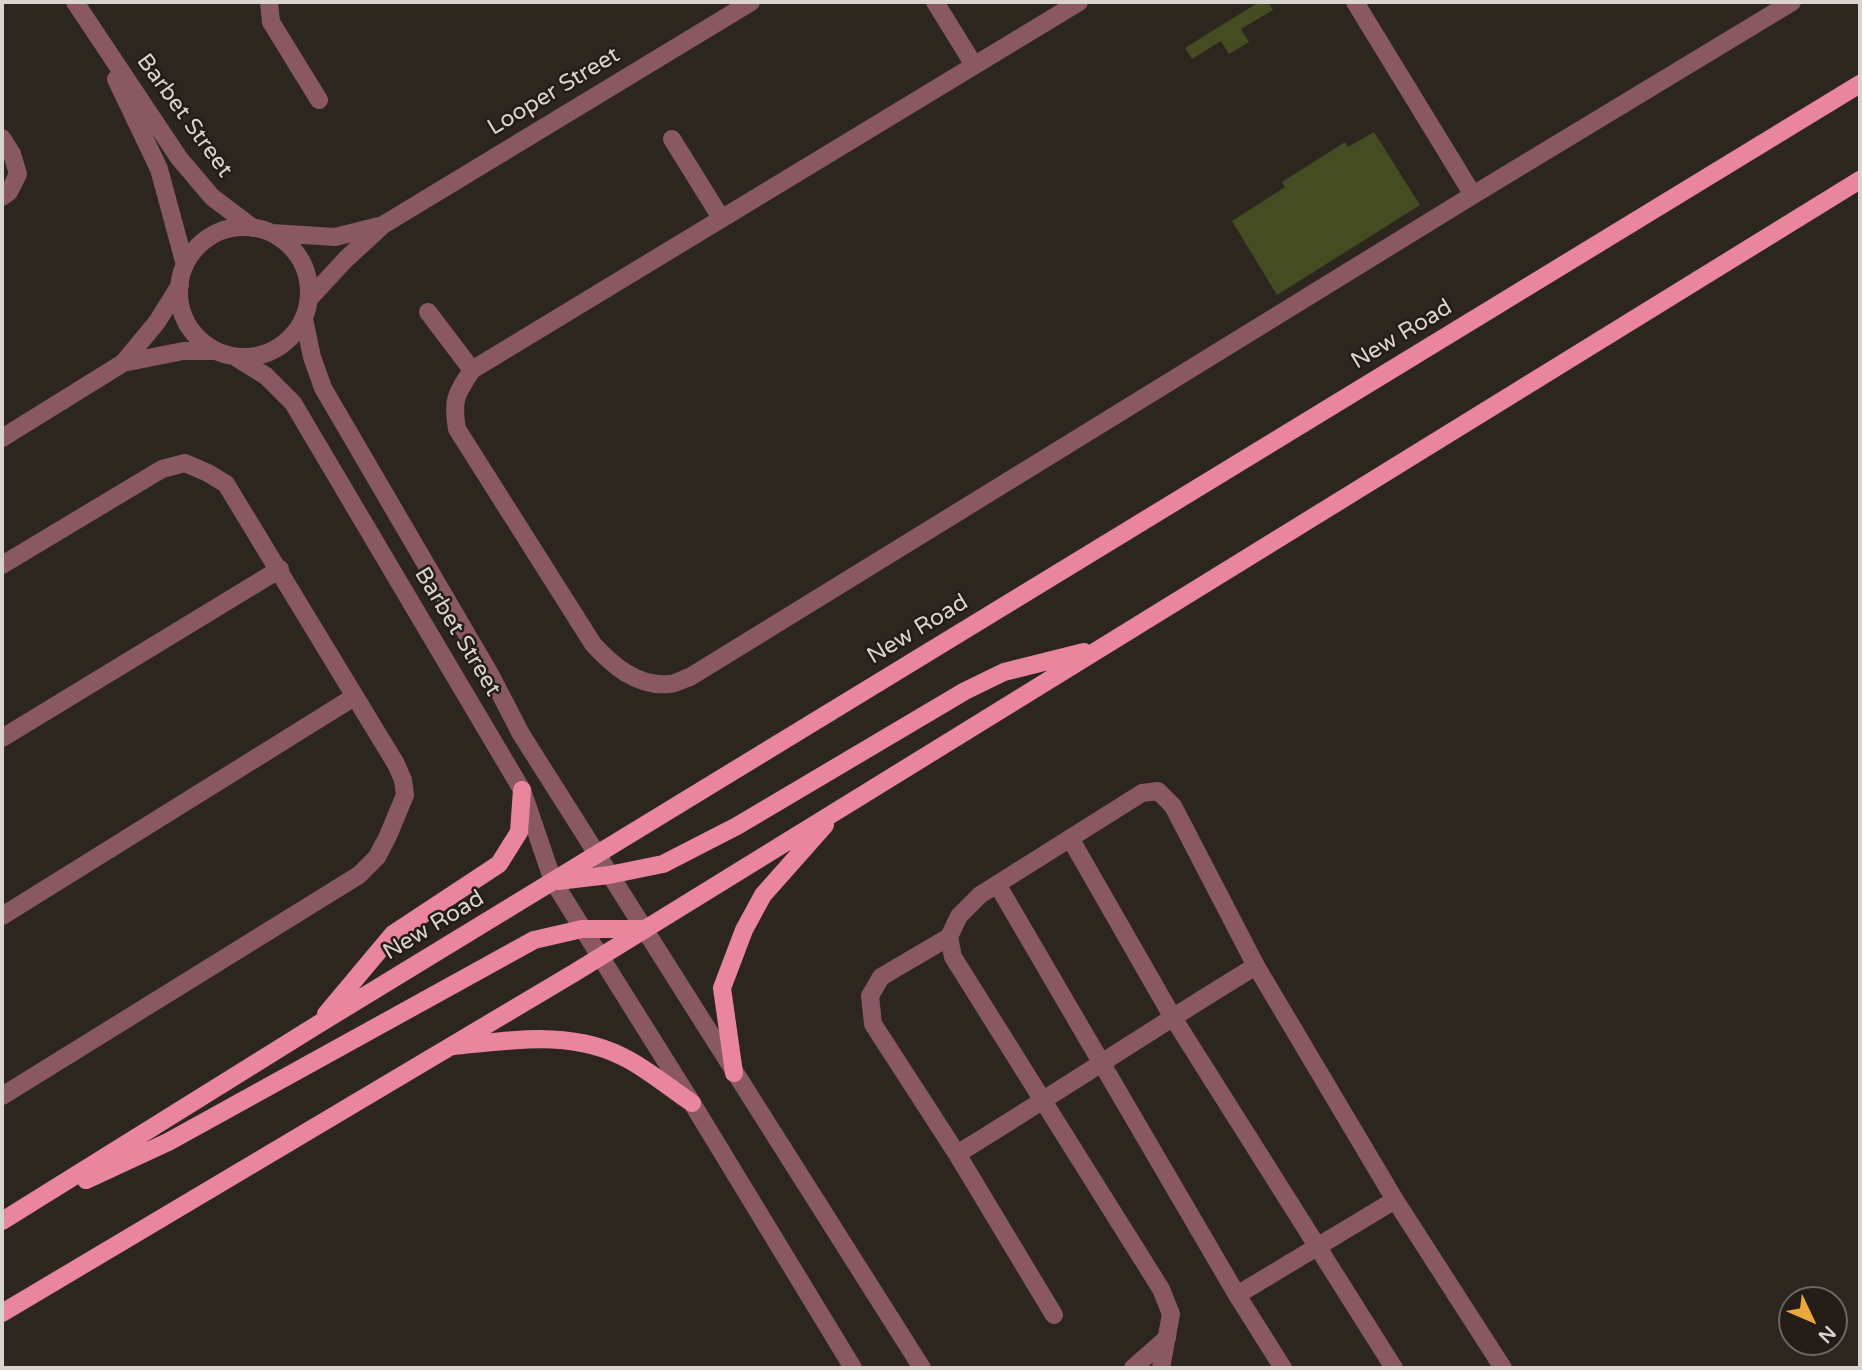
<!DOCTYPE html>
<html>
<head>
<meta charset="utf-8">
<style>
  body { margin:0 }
  #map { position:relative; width:1862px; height:1370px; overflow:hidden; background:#2d261f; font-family:"Varela Round",sans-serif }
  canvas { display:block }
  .frame { position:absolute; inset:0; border:4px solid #d9d4cf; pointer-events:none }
  .north { position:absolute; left:1778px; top:1286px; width:70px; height:70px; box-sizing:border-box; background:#241c16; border:2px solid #6c6660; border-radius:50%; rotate:134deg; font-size:19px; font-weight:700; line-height:28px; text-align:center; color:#d9d4cf }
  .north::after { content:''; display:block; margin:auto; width:24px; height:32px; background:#eda83b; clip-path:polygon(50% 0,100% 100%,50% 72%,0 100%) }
</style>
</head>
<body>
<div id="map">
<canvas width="1862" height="1370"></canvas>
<div class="frame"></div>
<div class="north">N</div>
</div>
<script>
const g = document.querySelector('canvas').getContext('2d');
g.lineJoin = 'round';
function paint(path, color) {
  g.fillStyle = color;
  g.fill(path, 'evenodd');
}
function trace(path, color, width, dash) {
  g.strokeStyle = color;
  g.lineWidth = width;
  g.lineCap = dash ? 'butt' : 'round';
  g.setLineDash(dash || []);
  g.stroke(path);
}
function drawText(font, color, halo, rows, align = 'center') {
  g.font = font + ' "Varela Round",sans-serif';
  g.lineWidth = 5;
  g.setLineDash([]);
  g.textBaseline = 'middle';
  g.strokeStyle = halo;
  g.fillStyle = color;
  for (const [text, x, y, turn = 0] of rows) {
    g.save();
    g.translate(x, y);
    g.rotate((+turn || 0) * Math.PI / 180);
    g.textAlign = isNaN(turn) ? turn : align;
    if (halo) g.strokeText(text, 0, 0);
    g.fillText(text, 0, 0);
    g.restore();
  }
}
const green = new Path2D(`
  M1259 2H1268L1273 10 1241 29 1249 42 1229 54 1221 41 1192 59 1185 48Z
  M1374 132 1420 205 1277 295 1232 221 1285 187 1282 182 1345 142 1348 147Z`);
const minor = new Path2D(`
  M75 2 179 158 212 197 253 228
  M269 2 271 22 319 100
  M935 2 974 65
  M1079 2 472 370C456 394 452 400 457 429L593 644C612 665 637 687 669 684 675 684 683 679 690 677L1473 195 1792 2
  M1355 2 1473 195
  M116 79 159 169 185 265
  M2 138 12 154 18 174 9 192 2 197
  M672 139 721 218
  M179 292a65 65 0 1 1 130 0a65 65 0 1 1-130 0Z
  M272 233 335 237 379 226
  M309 299 346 259 383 225 751 2
  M428 312 472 370
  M304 319 312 357 323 388 490 674 521 734 922 1368
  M237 358 266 376 293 403 522 790 553 881 692 1103 853 1368
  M123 363 183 351H217
  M2 438 123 363 157 322 180 285
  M2 565 162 469 185 463 208 473 226 484 396 764 403 780 405 795 388 836 377 857 359 875 2 1096
  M2 738 280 569
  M1070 838 1172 1016 1394 1368
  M997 884 1237 1295 1283 1368
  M2 916 354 697
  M949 937 881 977 870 996 873 1024 957 1154 1054 1315
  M957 1154C1057 1093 1155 1027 1256 966
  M1237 1295 1395 1200
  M1133 1368 1167 1338
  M1161 1368 1171 1314 1161 1289 953 957 949 937 959 916 980 895 1142 793 1158 791 1173 806 1256 966 1395 1200 1503 1368`);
const major = new Path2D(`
  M558 881 609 875 663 864 737 826 965 691 1004 672 1084 652
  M326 1014 393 934 499 864 519 832 522 790
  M454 1046C513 1040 575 1029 629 1060 651 1072 671 1089 692 1103
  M734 1073 722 988 744 930 763 895 825 825
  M86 1180 168 1142 534 940 582 929H643
  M2 1221 317 1025 1860 84
  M2 1313 574 973 1860 180`);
const streetNames = [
  ["Looper Street",554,92,-31],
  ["Barbet Street",184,116,54],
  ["New Road",1402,335,-31],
  ["New Road",918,630,-31],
  ["Barbet Street",457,632,59],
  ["New Road",434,926,-31]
];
paint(green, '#454c22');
trace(minor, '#895863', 18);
trace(major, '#ea859e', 18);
drawText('23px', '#d9d4cf', '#241c16', streetNames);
</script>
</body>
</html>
